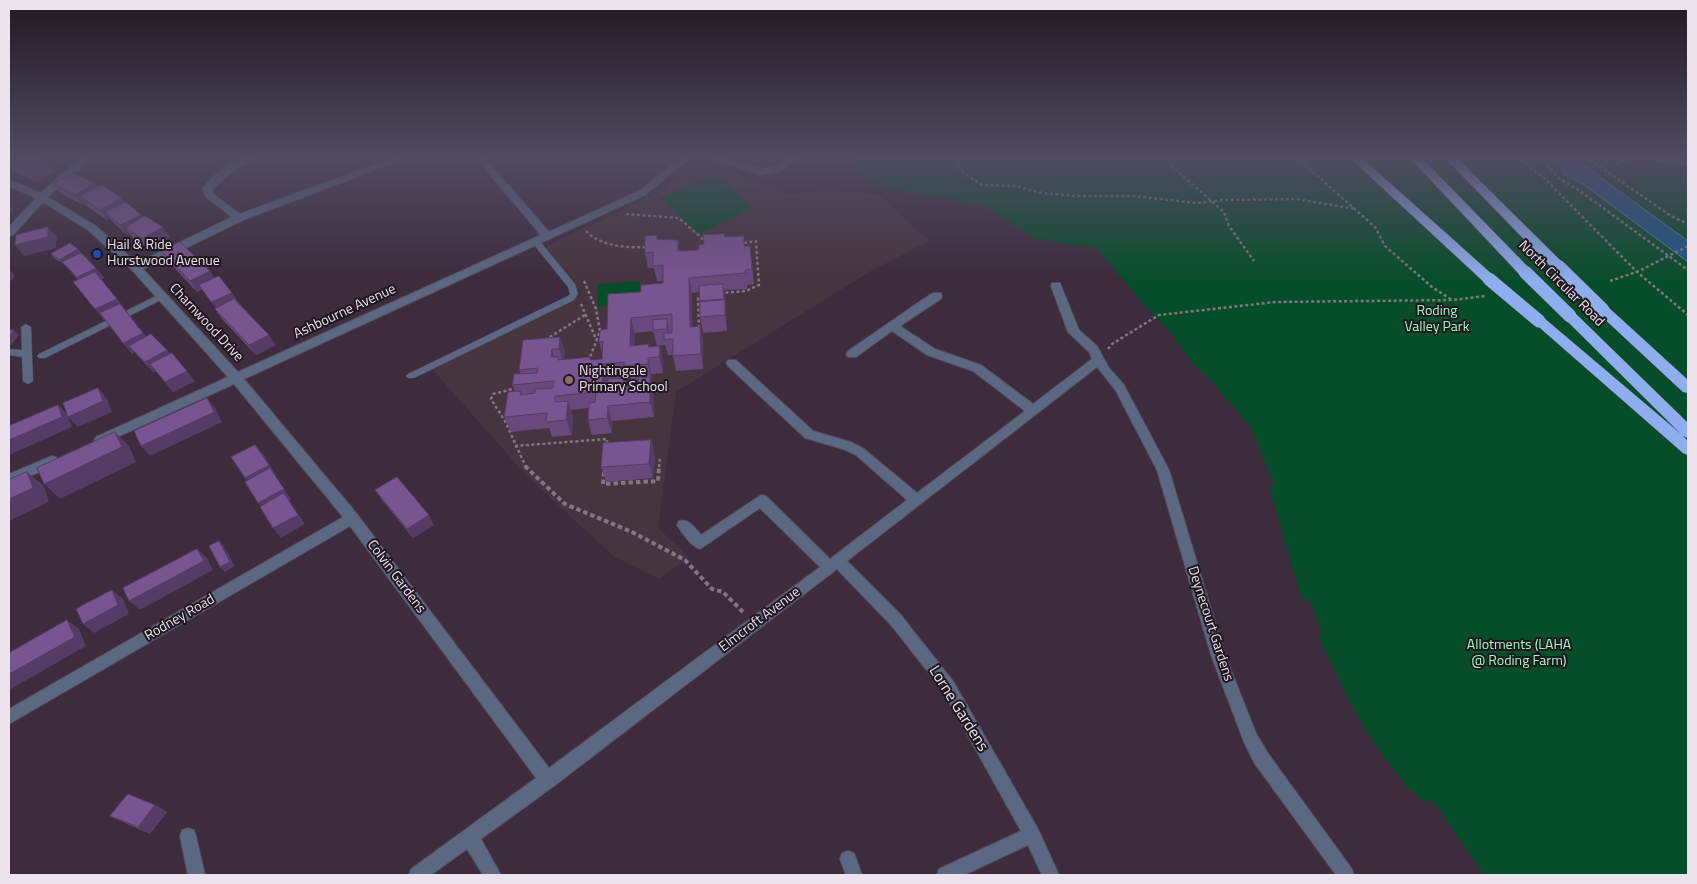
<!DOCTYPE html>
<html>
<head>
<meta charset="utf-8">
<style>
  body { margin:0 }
  #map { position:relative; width:1697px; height:884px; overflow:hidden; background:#3c2c3c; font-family:"Titillium Web",sans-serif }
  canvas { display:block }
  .frame { position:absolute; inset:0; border:10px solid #ede3ed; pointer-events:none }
</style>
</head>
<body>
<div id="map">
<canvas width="1697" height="884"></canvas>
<div class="frame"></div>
</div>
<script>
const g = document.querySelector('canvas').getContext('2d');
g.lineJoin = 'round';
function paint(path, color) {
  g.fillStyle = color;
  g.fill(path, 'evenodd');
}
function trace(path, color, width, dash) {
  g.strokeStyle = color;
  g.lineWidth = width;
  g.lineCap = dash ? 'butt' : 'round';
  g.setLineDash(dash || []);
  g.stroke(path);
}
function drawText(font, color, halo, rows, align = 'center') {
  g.font = font + ' "Titillium Web",sans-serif';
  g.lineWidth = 4;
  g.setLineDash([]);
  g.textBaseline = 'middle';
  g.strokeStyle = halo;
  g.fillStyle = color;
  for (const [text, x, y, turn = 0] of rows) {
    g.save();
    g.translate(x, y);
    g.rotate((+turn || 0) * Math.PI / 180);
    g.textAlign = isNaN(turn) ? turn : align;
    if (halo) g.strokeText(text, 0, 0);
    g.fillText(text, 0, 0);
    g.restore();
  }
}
const education = new Path2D(`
  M693 164 726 168 786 194 829 191 878 194 929 241 871 271 676 392 658 528 689 557 659 579 613 556 526 475 431 368 582 295 546 247 659 192Z`);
const green = new Path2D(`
  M851 157H1688V875H1484L1434 802 1422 800 1407 787 1379 750 1353 708 1318 636 1323 635 1309 599H1302L1269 487 1275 486 1250 426 1216 386 1191 361 1173 335 1149 310 1098 250 1100 249 1033 238 984 205 884 188 857 172Z
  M714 174 753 208 699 234 660 197Z
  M640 281 639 303 597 307 598 284Z`);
const water = new Path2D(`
  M1549 157H1572L1688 241V262L1583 184 1565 175V171Z`);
const stream = new Path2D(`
  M1649 157 1688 164
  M1617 163 1632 157`);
const pathFar1 = new Path2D(`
  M953 157 964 173 982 185 1016 186 1042 193 1076 196H1133L1197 203 1223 200 1296 199 1355 209
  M1164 157 1168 163 1224 212 1229 226 1254 261
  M1296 157 1375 227 1385 246 1432 287 1452 300
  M1517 157 1545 179 1636 271 1688 315
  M1539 157 1560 179 1577 189 1688 270
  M1586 157 1671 216 1688 224
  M1688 210V216
  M626 214 679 218 705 241
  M586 231C601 247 628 248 649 247
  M584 281 596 309 600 331 589 360
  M1610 281 1639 271 1688 246
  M720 293 746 291 759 285 756 241 742 243
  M581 304 596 339
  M699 328 698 296H702
  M545 340 585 315
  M1108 349 1112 344 1159 315 1275 302 1453 300 1485 296
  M517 388 493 394 491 399 505 421 526 467
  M515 446 607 439V446
  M659 467 660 459`);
const path = new Path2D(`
  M525 466 565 504 632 532 685 560 712 589 723 592 745 614
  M604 472 603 484 658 481 659 466`);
const lane = new Path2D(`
  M535 238 538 239 575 284 578 294 574 300 414 378H408L406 376 408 374 568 296 570 294 568 287 531 241Z
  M162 293 165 294 166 296 165 298 45 358H39L37 356 39 354Z
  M26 324 31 327 33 381 28 384 23 381 22 357 9 355V349L22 350 21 327Z`);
const street = new Path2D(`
  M81 157H91L48 197 96 226 137 263 232 217 206 197 202 189C216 171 236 157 258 157L232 172 212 189 213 194 240 214 395 157H409L243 220 143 269 238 372 541 235 475 157H484L549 232 639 191 681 157H691L645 195 244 379 357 514 549 768 820 567 760 508 700 549C691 546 682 533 677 525L679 521C689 518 695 528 701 535L761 495 766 496 830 559 907 500 856 455 843 449 805 438 728 366 726 363 728 360H736L813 431 851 442 864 449 917 493 1025 411 973 371 927 355 892 331 856 357H848L846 354 848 351 922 300 933 293H941L942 296 941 299 900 326 935 349 981 365 1033 404 1092 359 1089 352 1068 332 1051 286 1052 283H1060L1079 330 1097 346 1109 368 1124 385 1169 470 1225 655 1256 733 1267 752 1352 869 1354 875H1336L1255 764 1244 742 1211 655 1157 470 1116 391 1097 367 847 561 901 615 953 681 1038 829 1059 875H1042L1028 845 964 875H937L939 869 1021 831 943 691 891 625 837 569 554 786 481 839 501 875H483L467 849 431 875H409L411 869 536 778 350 526 9 724V709L343 517 234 384 104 443H96L94 440 96 437 228 377 132 270 88 230 43 202 13 235 9 236V227L36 198 9 186V180L41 193Z
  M704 157H720L762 169 774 167 788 157H799L780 171 762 175Z
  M52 456 56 457 58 461 56 465 9 485V474Z
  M188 828 194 830 196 836 205 875H188L180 836 182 830Z
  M848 851 854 853 862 875H846L840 859 842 853Z`);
const highway = new Path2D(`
  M1349 157H1361L1494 276 1495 279 1494 282H1484Z
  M1409 157H1421L1530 269 1531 272 1530 275H1520Z
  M1444 157H1456L1563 263 1564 266 1563 269H1553Z
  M1603 305 1608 307 1688 380V393L1683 392 1598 313 1596 310 1598 307Z
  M1570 311 1575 313 1688 423V438L1683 436 1688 441V455L1683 453 1532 321 1534 318H1544L1681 434 1565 319 1563 316 1565 313Z`);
const highwayBridge = new Path2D(`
  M1558 266 1603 310
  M1525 272 1570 316
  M1489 279 1539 321`);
const wall = new Path2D(`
  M9 157 47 162 55 172 37 182 9 170Z
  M95 183 98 187 125 203 143 218 170 237 150 249 133 238 130 234 127 235 113 222 110 218 107 220 88 207 85 204 83 205 61 194 53 184Z
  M725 237 745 246H750L754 284 747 285V289L724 290 727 331 703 333 700 317 699 292 692 293V327L700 326 703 341V369L676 371 673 355H668L665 345 657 346 653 331 635 333 634 345 649 347 663 361V373L651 374V379L654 392V417L612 421V433L592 435 588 420V408L571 410 573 416 572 435 552 437 549 428 511 432 504 417 515 391 512 385 521 374 519 370 560 337 565 352 564 360H591L602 359V352L599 342 607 329 641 292 663 283V281H657L654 268H648L645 253 657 239 680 251 699 250 704 244ZM627 377 628 381 638 380 639 383 625 384 624 378 607 387 608 379Z
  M161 251 214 278 232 293 239 303 276 345 256 355 222 319 215 309 216 308 202 289 197 292 168 261Z
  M51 254H83L96 268 104 278 101 280 125 309 146 337 167 350 195 381 173 392 156 371 153 372 134 352 132 354 105 319 104 320 78 280 64 264 55 259Z
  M651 440 655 455 653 478 606 482 601 467Z
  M375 490 434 525 413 538 382 500Z
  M155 805 167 812 150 834 123 822 110 816Z`);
const shadedWall = new Path2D(`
  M47 162 55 172 37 182 29 172Z
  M95 183 103 194 80 196 85 204 83 205 75 195Z
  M122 198 129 209 105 212 110 218 107 220 100 210Z
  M9 205 13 211 9 213Z
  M141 215 148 225 125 228 130 234 127 235 120 225Z
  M48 227 57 237 56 248 24 256 15 245Z
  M163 227 170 237 150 249 143 238Z
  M78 249 83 254 64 265 59 260Z
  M96 268 104 278 85 287 77 277Z
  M9 269 15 276 9 283Z
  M210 271 217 282 197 292 190 281Z
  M689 278 692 293 693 342 690 327Z
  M723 284 726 300 727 331 725 315Z
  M232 293 239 303 219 312 211 302Z
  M117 299 152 344 129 346 134 352 132 354 123 343 125 310 104 320 95 309Z
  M631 318 635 333 634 361 630 346Z
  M667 319 670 334 669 340 667 329Z
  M700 326 703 341V369L701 354Z
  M14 330 19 335 9 348V337Z
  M269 335 276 345 256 355 249 345Z
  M560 337 565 352 564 364 559 349Z
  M660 346 663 361V373L659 357Z
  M552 349 557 365 551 357Z
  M167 350 175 361 153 372 145 362Z
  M648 358 651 374V379L648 364Z
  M603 364 608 379 607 403 602 388Z
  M187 371 195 381 173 392 165 382Z
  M650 377 654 392V417L650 402Z
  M98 388 107 399 112 412 78 427 68 417Z
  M207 398 215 408 222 422 150 456 141 446Z
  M568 401 573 416 572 435 566 420Z
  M58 405 68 415 72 427 9 455V440Z
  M608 406 612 421V433L607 418Z
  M115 432 129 446 136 462 60 499 44 484Z
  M651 440 655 455 653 478 649 464Z
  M255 445 263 454 276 475H275L291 499 289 500 305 524 281 538 273 528 266 512 258 503 253 487 245 478Z
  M27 472 44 486 49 502 9 521V499Z
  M429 515 434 525 413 538 407 529Z
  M219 541 223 545 235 566 225 572 220 567Z
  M197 549 207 558 213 570 140 610 129 601Z
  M112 590 123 599 129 614 94 633 83 624Z
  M67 620 79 629 86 646 9 690V674Z
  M155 805 167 812 150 834 138 827Z`);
const building = new Path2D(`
  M9 157H37L47 162 29 172 9 163Z
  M73 173 95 183 75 195 53 184Z
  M102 185 122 198 100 210 80 196Z
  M126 202 141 215 120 225 105 212Z
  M145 216 163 227 143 238 125 228Z
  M48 227V237L15 245 16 235Z
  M724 234 725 237 744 236V246H750L752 269 745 270V273L689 278 690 327 700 326 701 354 673 356V339L664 340V333H672V314L631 318 630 346 649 344 648 347 660 346 659 357 648 358V364L624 366V362L603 364 602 388 608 387V379L624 378 623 385 639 383 638 378 650 377V402L608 406 607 418 588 420 589 403 595 402 596 392 555 396V402L568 401 566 420 546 422 547 413 504 417 508 392 521 391 520 395 535 393V389L553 388 554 381 512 385 514 374 537 373 538 368 519 370 523 340 560 337 559 349H552L551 357H559L558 360 590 357V360L602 359 603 341 599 342 600 330 607 329 608 294 641 292V285L663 283V265L653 266V252L645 253V236L657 235V239L678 240V251L699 250V245L704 244 703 235Z
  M180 242 210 271 190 281 161 251Z
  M70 243 78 249 59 260 51 254Z
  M81 253 96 268 77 277 62 262Z
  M95 272 117 299 95 309 73 282Z
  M219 276 232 293 211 302 199 285Z
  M723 284 724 299 700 301 699 286Z
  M234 299 269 335 249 345 215 309Z
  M725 300V315L700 317V302Z
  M120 304 143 333 123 343 100 313Z
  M667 319V329L653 330V320Z
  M9 330H14L9 337Z
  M151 334 167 350 145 362 129 346Z
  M172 353 187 371 165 382 150 364Z
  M98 388 103 401 68 417 63 403Z
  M207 398 214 412 141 446 134 431Z
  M58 405 62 417 9 440V426Z
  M115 432 122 447 44 484 37 468Z
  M651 440 649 464 601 467 603 443Z
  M255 445 269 465 245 478 231 457Z
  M270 468 284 489 258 503 245 482Z
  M27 472 33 488 9 499V480Z
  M397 477 429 515 407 529 375 490Z
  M284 493 298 515 273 528 260 507Z
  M219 541 230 562 220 567 209 546Z
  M197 549 204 561 129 601 123 588Z
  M112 590 118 605 83 624 76 609Z
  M67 620 75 637 9 674V653Z
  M128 794 155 805 138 827 110 816Z`);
const markers = [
  [97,254,5,"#1a4fb4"],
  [569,380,5,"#8d6e63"]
];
const poiNames = [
  ["Hail & Ride",107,246],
  ["Hurstwood Avenue",107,262],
  ["Nightingale",579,372],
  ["Primary School",579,388]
];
const streetNames = [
  ["North Circular Road",1561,284,45],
  ["Ashbourne Avenue",345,312,-25],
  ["Charnwood Drive",206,323,47],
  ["Colvin Gardens",396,577,53],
  ["Rodney Road",180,618,-30],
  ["Elmcroft Avenue",760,620,-37],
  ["Deynecourt Gardens",1210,624,72]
];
const parkNames = [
  ["Roding",1437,312],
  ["Valley Park",1437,328],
  ["Allotments (LAHA",1519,646],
  ["@ Roding Farm)",1519,662]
];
const nearStreetnames = [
  ["Lorne Gardens",958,709,58]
];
paint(education, '#46343e');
paint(green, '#064e29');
paint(water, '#195787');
trace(water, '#5981a6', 1);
trace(stream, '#5981a6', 4.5);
trace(lane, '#584958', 1);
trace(street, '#584958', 2);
trace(highway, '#584958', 1);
trace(pathFar1, '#837583', 2.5, [3, 2.5]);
trace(path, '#837583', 4, [4.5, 3]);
paint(lane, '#5a6882');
paint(street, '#5a6882');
paint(highway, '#8dafef');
trace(highwayBridge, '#584958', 14, []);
trace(highwayBridge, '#8dafef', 13);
paint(wall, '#67497c');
paint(shadedWall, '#543c65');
paint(building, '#785590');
trace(building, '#543c65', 1);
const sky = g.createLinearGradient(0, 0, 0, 281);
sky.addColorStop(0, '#211821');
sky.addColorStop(0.56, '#504b61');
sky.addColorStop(1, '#504b6100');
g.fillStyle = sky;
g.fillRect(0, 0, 1697, 281);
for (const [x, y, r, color] of markers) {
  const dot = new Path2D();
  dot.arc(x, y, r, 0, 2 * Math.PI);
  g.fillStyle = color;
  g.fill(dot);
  trace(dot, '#1f171f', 2);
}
drawText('14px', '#ede3ed', '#1f171f', poiNames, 'left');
drawText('14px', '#ede3ed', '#1f171f', streetNames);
drawText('14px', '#9bfdbc', '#1f171f', parkNames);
drawText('16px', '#ede3ed', '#1f171f', nearStreetnames);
</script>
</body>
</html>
